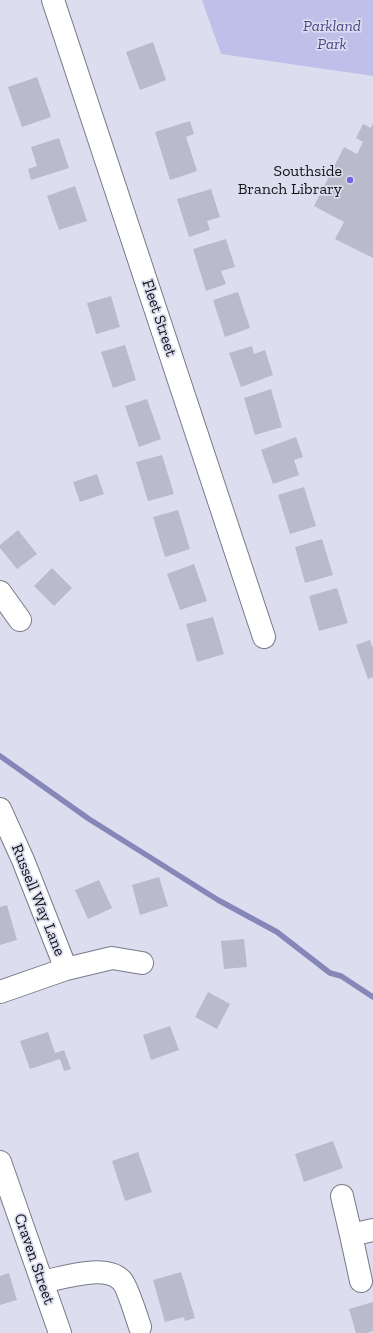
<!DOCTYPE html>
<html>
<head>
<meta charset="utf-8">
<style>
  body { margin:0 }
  canvas { display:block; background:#dcddee }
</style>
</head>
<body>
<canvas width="373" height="1333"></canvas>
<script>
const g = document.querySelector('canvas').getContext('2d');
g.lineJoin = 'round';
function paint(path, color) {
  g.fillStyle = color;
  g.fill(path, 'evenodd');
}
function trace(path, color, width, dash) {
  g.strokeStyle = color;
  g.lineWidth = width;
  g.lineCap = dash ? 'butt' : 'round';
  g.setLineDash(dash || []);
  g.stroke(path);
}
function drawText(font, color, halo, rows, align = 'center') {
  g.font = font + ' "Zilla Slab",serif';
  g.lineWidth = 3.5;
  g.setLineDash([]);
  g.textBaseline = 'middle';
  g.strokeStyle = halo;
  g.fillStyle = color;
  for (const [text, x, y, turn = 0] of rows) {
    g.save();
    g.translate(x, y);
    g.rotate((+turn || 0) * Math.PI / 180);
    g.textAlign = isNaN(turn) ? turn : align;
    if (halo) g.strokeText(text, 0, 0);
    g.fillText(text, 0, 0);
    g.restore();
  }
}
const green = new Path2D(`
  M202 0H373V76L221 54Z`);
const stream = new Path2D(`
  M0 756 89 819 218 900 277 932 330 973 341 976 373 997`);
const building = new Path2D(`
  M153 42 166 80 140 90 126 52Z
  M37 77 51 117 22 127 8 87Z
  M190 121 194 134 186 137 197 171 170 180 155 132Z
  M373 123V258L335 239 344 222 314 206 344 147 357 154 363 142 356 138 363 124 371 128Z
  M59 138 69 168 31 180 28 169 37 166 31 147Z
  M75 186 87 221 59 230 47 196Z
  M211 189 220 217 207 221 210 230 189 237 177 199Z
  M226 239 235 267 221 271 226 284 206 291 193 249Z
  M238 292 250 328 225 337 213 300Z
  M111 296 120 327 96 334 87 303Z
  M125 345 136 380 113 388 101 352Z
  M252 346 254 354 265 350 273 375 241 387 229 353Z
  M271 389 282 427 255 435 244 398Z
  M147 399 161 439 139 447 125 406Z
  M296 437 303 457 294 460 299 475 273 484 261 450Z
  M162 455 174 494 148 501 136 462Z
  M97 474 104 494 80 502 73 482Z
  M304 487 316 526 290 534 278 495Z
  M178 510 190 549 165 557 153 517Z
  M18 530 37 554 17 569 0 548V545Z
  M322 539 333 575 305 583 295 547Z
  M194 564 207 601 180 610 167 574Z
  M52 568 72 588 54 606 34 586Z
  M337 588 348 623 319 631 309 596Z
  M213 617 224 654 197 662 186 624Z
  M370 640 373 648V677L368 679 356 645Z
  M159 877 168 906 140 915 132 885Z
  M99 880 112 908 88 919 75 890Z
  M7 905 17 940 0 945V907Z
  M244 939 247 967 224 969 221 941Z
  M208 992 230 1004 217 1029 195 1017Z
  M170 1026 179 1050 151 1060 143 1035Z
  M48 1032 55 1053 64 1050 71 1069 64 1071 60 1059 30 1069 20 1041Z
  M333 1141 343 1168 304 1182 295 1154Z
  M138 1152 152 1192 125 1201 112 1161Z
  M181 1272 195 1318 185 1321 184 1317 165 1322 153 1280Z
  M9 1273 17 1300 0 1305V1276Z
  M373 1302V1331L367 1333H356L349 1309Z`);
const minor = new Path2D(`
  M53 0 264 637
  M0 592 20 620
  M0 809 23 860 66 969
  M0 992 66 969 112 958 142 963
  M0 1162 60 1333
  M342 1196 351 1235
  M361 1281 351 1235 373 1230
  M42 1282C63 1278 106 1263 122 1281 127 1286 137 1318 140 1327`);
const markers = [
  [350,180,4,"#7266e1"]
];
const parkNames = [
  ["Parkland",332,26],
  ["Park",332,44]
];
const poiNames = [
  ["Southside",342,171],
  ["Branch Library",342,189]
];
const streetNames = [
  ["Fleet Street",159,318,72],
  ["Russell Way Lane",38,900,68],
  ["Craven Street",34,1259,71]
];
paint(green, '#bfc0e9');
trace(stream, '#8687b9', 5.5);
paint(building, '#b9baca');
trace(minor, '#797a89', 24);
trace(minor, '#fff', 22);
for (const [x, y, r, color] of markers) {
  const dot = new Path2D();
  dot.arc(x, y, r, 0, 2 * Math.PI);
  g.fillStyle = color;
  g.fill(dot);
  trace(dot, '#dcddee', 1.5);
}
drawText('italic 16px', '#4c4889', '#dcddee', parkNames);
drawText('16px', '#121217', '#dcddee', poiNames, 'right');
drawText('16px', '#121217', '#dcddee', streetNames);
</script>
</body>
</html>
